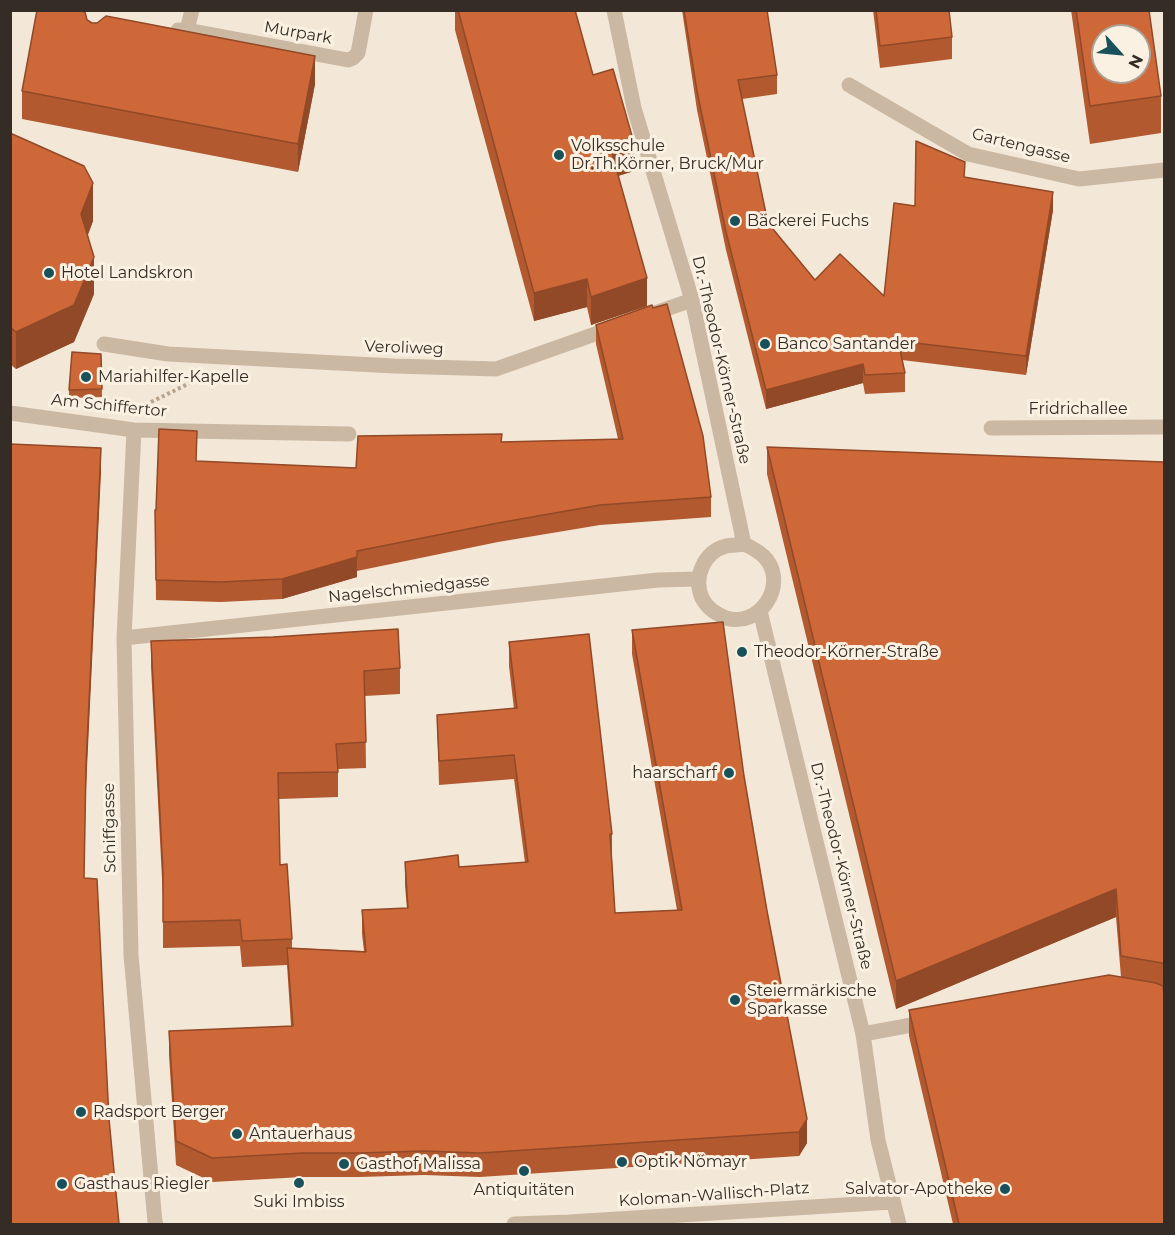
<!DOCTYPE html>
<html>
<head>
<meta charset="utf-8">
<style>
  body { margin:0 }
  #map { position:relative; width:1175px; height:1235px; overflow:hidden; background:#f3e8d7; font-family:Montserrat,sans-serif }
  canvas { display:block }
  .frame { position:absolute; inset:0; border:12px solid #352c25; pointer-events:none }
  .north { position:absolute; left:1091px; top:24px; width:60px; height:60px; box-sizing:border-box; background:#faf1e3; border:2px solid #aba297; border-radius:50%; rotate:117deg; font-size:16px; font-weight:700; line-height:24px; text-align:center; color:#352c25 }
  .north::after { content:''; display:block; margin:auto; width:21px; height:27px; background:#18515a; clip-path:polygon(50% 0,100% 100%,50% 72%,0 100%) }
</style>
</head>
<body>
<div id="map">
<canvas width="1175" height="1235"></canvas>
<div class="frame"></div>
<div class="north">N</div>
</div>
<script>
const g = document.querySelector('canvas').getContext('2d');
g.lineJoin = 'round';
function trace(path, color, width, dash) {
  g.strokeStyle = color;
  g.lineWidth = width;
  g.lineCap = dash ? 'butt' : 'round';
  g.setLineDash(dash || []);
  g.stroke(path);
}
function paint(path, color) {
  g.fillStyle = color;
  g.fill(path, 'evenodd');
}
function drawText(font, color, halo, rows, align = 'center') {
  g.font = font + ' Montserrat,sans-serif';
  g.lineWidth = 6;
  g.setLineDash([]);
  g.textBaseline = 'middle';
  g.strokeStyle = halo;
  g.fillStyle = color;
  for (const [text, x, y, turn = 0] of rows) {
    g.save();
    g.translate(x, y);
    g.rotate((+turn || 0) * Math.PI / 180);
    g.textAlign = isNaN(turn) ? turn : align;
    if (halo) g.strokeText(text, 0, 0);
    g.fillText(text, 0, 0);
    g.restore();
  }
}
const path = new Path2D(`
  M151 402 190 383`);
const service = new Path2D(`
  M649 315 692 300
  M104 344 168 354 394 366 496 369 615 327`);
const pedestrian = new Path2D(`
  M991 428 1164 427
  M863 1034 928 1022`);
const minor = new Path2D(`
  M614 10 634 108 692 300 744 544
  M178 30H187L192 10
  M187 30 348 60 353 58 358 53 366 10
  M849 85 968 154 1079 179 1164 170
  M10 413 134 430 349 434
  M134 430 124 638 131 955 155 1222 156 1224
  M744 544C753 548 761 552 767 560 787 587 759 628 726 618 716 614 707 608 702 598 693 577 704 552 726 546 732 545 738 545 744 544Z
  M760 611 863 1034 878 1140 899 1224
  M124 638 658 580 699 579
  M514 1224 569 1222 892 1202`);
const wall = new Path2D(`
  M455 10H575L593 75 634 171 618 176 647 306 591 325 587 307 534 321 455 30Z
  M682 10H767L777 75V94L742 99 768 223 815 280 884 296 915 206 965 177 1053 210 1026 375 902 360 905 373V392L865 394 863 383 766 409 726 250 697 110Z
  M873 10H949L952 37V59L880 68Z
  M1071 10H1149L1161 96V133L1090 144Z
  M87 20 92 23 315 84 298 172 22 119V91Z
  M10 133 93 221 88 235 94 294 74 342 16 369 10 364Z
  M596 325 711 497V517L600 525 498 542 357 571V577L282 599 221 602 156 600 155 510H156L197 461 356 468 502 442 618 439 596 344Z
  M101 354 102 397 69 398V390Z
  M767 447 1164 462V1224H953L909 1036V1010L1121 977 1116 917 896 1009 767 474Z
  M632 630 744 776 807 1143 799 1156 480 1177 424 1175 360 1177H303L212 1182 176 1165 169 1055V1031L291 1026 287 965 242 967 240 946 163 948V898L151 667V641L400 668V694L365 696 366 768 338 769V797L279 799 280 865 292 939V948L364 951 362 934V910L407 909 405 886V862L459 867 525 863 514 779 439 785 437 715 514 709 509 666V642L612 834V858L615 913 677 910 632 654Z`);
const shadedWall = new Path2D(`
  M315 56V84L298 172V144Z
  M634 143V171L611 178V150Z
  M93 183V221L81 251V214Z
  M1053 192V210L1026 375V356Z
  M94 257V294L74 342 16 369V332Z
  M647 278V306L591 325V297Z
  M587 279V307L534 321V293Z
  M863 364V383L766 409V390Z
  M101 448V472L86 789V765Z
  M357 557V577L282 599V579Z
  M1116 889V917L896 1009V981Z
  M807 1119V1143L799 1156V1132Z`);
const building = new Path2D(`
  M37 10H77L85 12 87 20 92 23H97L106 16 315 56 298 144 22 91Z
  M458 10H575L593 75 613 69 634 143 611 150 647 278 591 297 587 279 534 293Z
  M684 10H767L777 75 738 80 768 223 815 280 840 254 884 296 894 203 915 206 916 141 965 162 964 177 1053 192 1026 356 898 341 905 373 865 375 863 364 766 390 726 232 697 91Z
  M876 10H949L952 37 880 46Z
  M1076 10H1149L1161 96 1090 106ZM1103 36H1139V72H1103Z
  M10 133 84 166 93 183 81 214 94 257 74 305 16 332 10 327Z
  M667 304 703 436 711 497 600 505 498 523 357 551V557L282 579 221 582 156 580 155 510H156L159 429 197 431 196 461 356 468 358 436 502 434 501 442 623 439 596 325 652 305 653 308Z
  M72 352 101 354 102 389 69 390Z
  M10 444 101 448 86 765 84 878 97 879 109 1119 119 1224H10Z
  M767 447 1164 462V965L1162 963 1121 956 1116 889 896 981Z
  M723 622 744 776 767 911 807 1119 799 1132 480 1153 424 1151 360 1153H303L212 1158 176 1141 169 1031 293 1026 287 948 366 952 362 910 408 908 405 862 458 855 459 867 528 862 514 755 439 761 437 715 517 708 509 642 589 634 612 834H610L615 913 682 910 632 630Z
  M398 629 400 668 364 671 366 742 336 744 338 772 278 773 280 865 287 864 292 939 242 941 240 920 163 922V872L151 641 273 637Z
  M1109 975 1156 983 1163 986 1164 994V1224H959L909 1010Z`);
const markers = [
  [559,155,6,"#18515a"],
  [735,221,6,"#18515a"],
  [49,273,6,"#18515a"],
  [765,344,6,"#18515a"],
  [86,377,6,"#18515a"],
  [742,652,6,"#18515a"],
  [729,773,6,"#18515a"],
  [735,1000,6,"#18515a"],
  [81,1112,6,"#18515a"],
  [237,1134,6,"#18515a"],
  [622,1162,6,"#18515a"],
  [344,1164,6,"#18515a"],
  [524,1171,6,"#18515a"],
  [299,1183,6,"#18515a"],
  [62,1184,6,"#18515a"],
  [1005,1189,6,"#18515a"]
];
const streetNames = [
  ["Murpark",298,33,10],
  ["Gartengasse",1021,146,14],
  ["Veroliweg",404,348,2],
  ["Dr.-Theodor-Körner-Straße",721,360,77],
  ["Am Schiffertor",109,406,6],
  ["Fridrichallee",1078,409],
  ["Nagelschmiedgasse",409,589,-6],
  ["Schiffgasse",110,828,-91],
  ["Dr.-Theodor-Körner-Straße",841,866,76],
  ["Koloman-Wallisch-Platz",714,1195,-4]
];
const poiNames = [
  ["Volksschule",571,146],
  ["Dr.Th.Körner, Bruck/Mur",571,164],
  ["Bäckerei Fuchs",747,221],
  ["Hotel Landskron",61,273],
  ["Banco Santander",777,344],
  ["Mariahilfer-Kapelle",98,377],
  ["Theodor-Körner-Straße",754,652],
  ["haarscharf",717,773,"right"],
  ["Steiermärkische",747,991],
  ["Sparkasse",747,1009],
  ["Radsport Berger",93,1112],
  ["Antauerhaus",249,1134],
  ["Optik Nömayr",634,1162],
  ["Gasthof Malissa",356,1164],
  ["Gasthaus Riegler",74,1184],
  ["Salvator-Apotheke",993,1189,"right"],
  ["Antiquitäten",524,1190,"center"],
  ["Suki Imbiss",299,1202,"center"]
];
trace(path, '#b7a28c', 4, [3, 3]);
trace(service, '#cbb8a2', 15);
trace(pedestrian, '#cbb8a2', 15);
trace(minor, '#cbb8a2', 15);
paint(wall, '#b25930');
paint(shadedWall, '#914927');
paint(building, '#cf6838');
trace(building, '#914927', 1.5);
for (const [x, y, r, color] of markers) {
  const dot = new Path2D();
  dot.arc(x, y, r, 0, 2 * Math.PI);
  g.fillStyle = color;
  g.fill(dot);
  trace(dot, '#faf1e3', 2);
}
drawText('16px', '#352c25', '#faf1e3', streetNames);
drawText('16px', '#352c25', '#faf1e3', poiNames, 'left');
</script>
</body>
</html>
